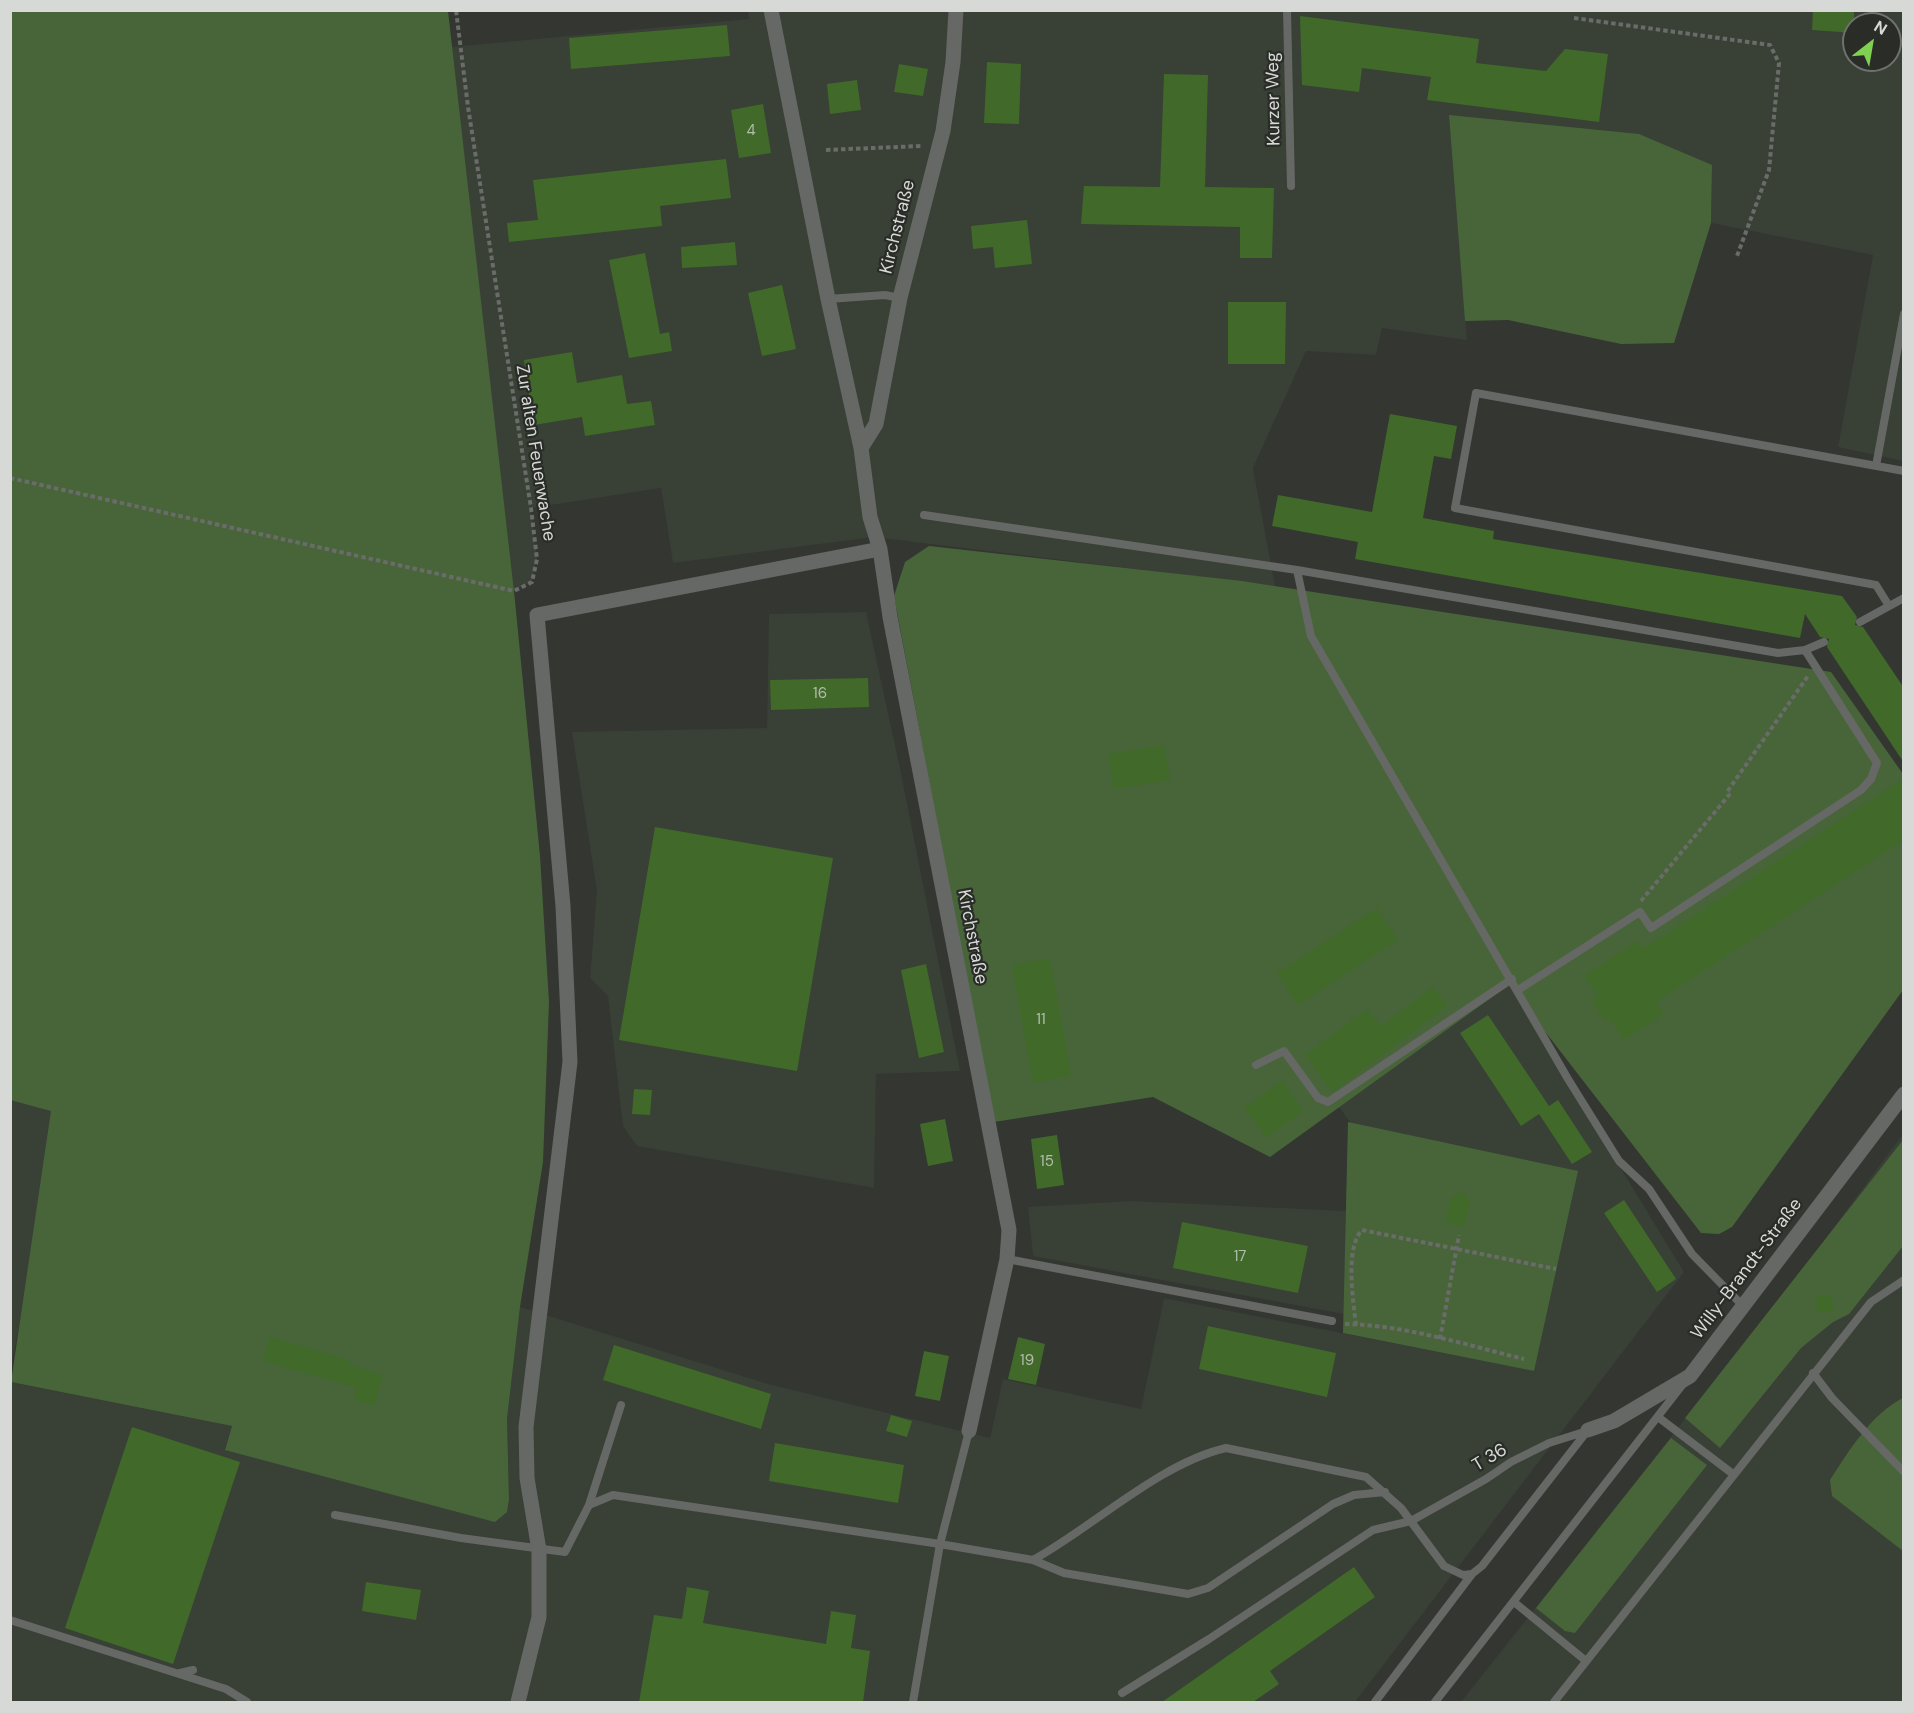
<!DOCTYPE html>
<html>
<head>
<meta charset="utf-8">
<style>
  body { margin:0 }
  #map { position:relative; width:1914px; height:1713px; overflow:hidden; background:#333631; font-family:"DM Sans",sans-serif }
  canvas { display:block }
  .frame { position:absolute; inset:0; border:12px solid #d7d9d7; pointer-events:none }
  .north { position:absolute; left:1842px; top:12px; width:60px; height:60px; box-sizing:border-box; background:#292c27; border:2px solid #6f716d; border-radius:50%; rotate:31deg; font-size:16px; font-weight:700; line-height:24px; text-align:center; color:#d7d9d7 }
  .north::after { content:''; display:block; margin:auto; width:21px; height:27px; background:#80d051; clip-path:polygon(50% 0,100% 100%,50% 72%,0 100%) }
</style>
</head>
<body>
<div id="map">
<canvas width="1914" height="1713"></canvas>
<div class="frame"></div>
<div class="north">N</div>
</div>
<script>
const g = document.querySelector('canvas').getContext('2d');
g.lineJoin = 'round';
function paint(path, color) {
  g.fillStyle = color;
  g.fill(path, 'evenodd');
}
function trace(path, color, width, dash) {
  g.strokeStyle = color;
  g.lineWidth = width;
  g.lineCap = dash ? 'butt' : 'round';
  g.setLineDash(dash || []);
  g.stroke(path);
}
function drawText(font, color, halo, rows, align = 'center') {
  g.font = font + ' "DM Sans",sans-serif';
  g.lineWidth = 4.5;
  g.setLineDash([]);
  g.textBaseline = 'middle';
  g.strokeStyle = halo;
  g.fillStyle = color;
  for (const [text, x, y, turn = 0] of rows) {
    g.save();
    g.translate(x, y);
    g.rotate((+turn || 0) * Math.PI / 180);
    g.textAlign = isNaN(turn) ? turn : align;
    if (halo) g.strokeText(text, 0, 0);
    g.fillText(text, 0, 0);
    g.restore();
  }
}
const built = new Path2D(`
  M748 10 1903 11V461L1838 447 1873 255 1711 223 1712 165 1449 116 1467 340 1382 328 1376 355 1306 351 1253 468 1275 586 874 537 673 563 661 488 531 508 537 559 532 582 514 591 451 47 749 19ZM1854 24H1890V60H1854Z
  M866 612 900 768 960 1071 876 1074 874 1188 637 1146 623 1126 608 996 590 978 597 891 572 732 767 728 769 614Z
  M1509 985 1684 1272 1355 1702H11L10 1382 232 1426 225 1449 495 1521 509 1499 507 1419 520 1307 768 1384 990 1438 1003 1379 1141 1409 1164 1298 1534 1371 1339 1107Z
  M11 1100 52 1110 25 1295 11 1368Z
  M1903 1134V1702H1461L1795 1280Z
  M1132 1201 1346 1211 1344 1314 1033 1256 1028 1207Z`);
const green = new Path2D(`
  M10 11H448L514 591 540 856 549 1002 543 1162 520 1307 507 1419 509 1499 507 1512 495 1522 225 1450 232 1426 11 1382 51 1111 10 1100Z
  M1449 115 1639 134 1712 165 1711 223 1674 343 1621 344 1508 320 1465 321Z
  M929 546 1242 581 1831 672 1903 774V990L1732 1227 1719 1234 1701 1233 1509 985 1270 1157 1153 1097 994 1122 894 596 905 562Z
  M1348 1122 1578 1171 1534 1371 1343 1333Z
  M1903 1140V1246L1849 1314 1833 1322 1801 1348 1720 1448 1685 1418Z
  M1903 1398V1551L1832 1496 1830 1480C1849 1451 1871 1414 1903 1398Z
  M1671 1438 1707 1465 1575 1633 1565 1631 1536 1608Z`);
const building = new Path2D(`
  M1813 10H1854V33L1812 30Z
  M1300 16 1479 39 1476 63 1546 71 1565 49 1608 54 1599 122 1427 100 1431 77 1362 68 1359 92 1302 85Z
  M727 25 730 56 571 69 569 38Z
  M987 62 1021 64 1019 124 984 123Z
  M899 64 928 69 923 96 894 92Z
  M1164 74 1208 75 1205 187 1274 188 1272 258H1240V227L1081 224 1084 186 1160 187Z
  M857 80 861 110 830 114 827 84Z
  M763 104 771 153 739 158 731 110Z
  M726 159 731 198 660 206 662 226 509 242 507 223 538 220 533 180Z
  M1027 220 1032 264 995 268 993 247 973 249 971 226Z
  M735 242 737 265 682 268 681 247Z
  M645 253 660 334 669 332 672 351 629 358 609 260Z
  M782 285 796 349 762 356 748 293Z
  M1228 302H1286L1285 364H1228Z
  M572 352 577 383 622 375 627 404 651 401 655 425 585 436 582 417 534 425 524 360Z
  M1390 414 1457 426 1451 459 1434 456 1423 518 1494 531 1493 539 1842 596 1857 617 1855 625 1863 627 1904 688V763L1827 647 1829 639 1820 637 1805 614 1800 638 1355 559 1358 542 1272 526 1278 495 1372 512Z
  M868 678 869 707 771 710 770 680Z
  M1164 745 1170 780 1114 789 1108 754Z
  M1904 778V840L1656 1002 1664 1014 1624 1040 1611 1019 1606 1022 1591 1000 1598 996 1584 976 1637 941 1643 949Z
  M655 827 833 858 797 1071 619 1040Z
  M1377 908 1398 940 1298 1005 1277 973Z
  M1050 958 1071 1076 1033 1083 1012 965Z
  M926 964 944 1052 919 1058 901 970Z
  M1433 987 1448 1006 1332 1092 1305 1055 1367 1009 1381 1026Z
  M1488 1015 1549 1106 1558 1100 1592 1152 1572 1164 1539 1114 1521 1126 1460 1033Z
  M1282 1080 1303 1111 1267 1138 1244 1108Z
  M634 1089 652 1090 650 1115 632 1114Z
  M945 1119 953 1161 928 1166 920 1124Z
  M1057 1135 1064 1185 1037 1189 1031 1139Z
  M1459 1193 1466 1195 1470 1203 1464 1227 1445 1222 1451 1198Z
  M1624 1200 1676 1279 1657 1292 1604 1213Z
  M1182 1222 1308 1246 1298 1293 1173 1268Z
  M1816 1295H1832L1833 1311 1817 1312Z
  M1208 1326 1336 1353 1327 1397 1199 1369Z
  M269 1337 350 1360 349 1365 383 1375 374 1406 354 1400 357 1388 263 1361Z
  M1018 1337 1045 1344 1036 1385 1008 1379Z
  M614 1345 771 1394 761 1429 603 1380Z
  M924 1351 949 1356 940 1401 915 1396Z
  M891 1415 912 1421 907 1437 886 1431Z
  M132 1427 240 1462 173 1664 65 1628Z
  M775 1443 904 1465 898 1503 769 1481Z
  M1354 1567 1375 1597 1270 1671 1279 1684 1253 1702H1162Z
  M366 1582 421 1590 416 1620 362 1611Z
  M687 1587 709 1591 703 1623 826 1644 831 1611 856 1615 851 1648 870 1651 863 1702H639L654 1615 682 1619Z`);
const path = new Path2D(`
  M1574 18 1770 45 1779 63 1769 170 1737 256
  M826 150 921 146
  M10 478 514 591 532 582 537 559 531 508 468 107 456 10
  M1641 901 1729 795 1727 792 1808 676
  M1345 1324C1405 1325 1466 1345 1524 1359
  M1356 1325C1353 1301 1345 1247 1362 1230L1556 1269
  M1440 1339 1459 1235`);
const service = new Path2D(`
  M1287 10 1291 186
  M828 299 885 295 900 298
  M1876 466 1904 314
  M924 515 1297 570 1778 653 1805 650 1824 642
  M1297 570 1311 636 1568 1079 1619 1161 1649 1189 1692 1254 1744 1307
  M1889 606 1876 585 1455 508 1476 393 1904 471
  M1860 622 1904 598
  M1518 990 1640 912 1651 928 1861 790 1871 779 1877 763 1805 650
  M1256 1065 1284 1051 1318 1098 1328 1102 1512 979
  M1007 1259 1332 1321
  M1813 1373 1832 1398 1904 1472
  M1658 1417 1733 1474
  M589 1505 621 1405
  M335 1515 461 1538 565 1552 589 1505 613 1495 940 1544 1033 1560 1064 1573 1188 1594 1208 1588 1333 1504 1354 1495 1385 1492
  M1033 1560C1093 1527 1160 1463 1226 1448L1366 1477 1401 1508 1444 1566 1463 1575 1472 1574 1482 1566 1588 1430
  M1514 1602 1586 1661
  M10 1620 226 1689 247 1702
  M180 1673 193 1670
  M1122 1693 1209 1639 1373 1530 1411 1521 1486 1479 1511 1462 1549 1443 1587 1431
  M913 1702 940 1544 969 1431
  M1375 1702 1472 1574
  M1435 1702 1683 1384
  M1554 1702 1871 1302 1904 1280`);
const minor = new Path2D(`
  M771 10 828 299 861 448 870 517 880 549 890 617 1009 1230 1007 1259 969 1431
  M861 448 876 424 900 298 943 131 953 62 956 10
  M1588 1430 1614 1421 1690 1376 1904 1094
  M518 1702 539 1617V1550L527 1478 526 1427 570 1062 563 906 537 615 880 549`);
const numberNames = [
  ["4",751,131],
  ["16",820,694],
  ["11",1041,1020],
  ["15",1047,1162],
  ["17",1240,1257],
  ["19",1027,1361]
];
const streetNames = [
  ["Kurzer Weg",1274,99,-91],
  ["Kirchstraße",898,227,-76],
  ["Zur alten Feuerwache",535,453,81],
  ["Kirchstraße",972,937,79],
  ["Willy-Brandt-Straße",1747,1269,-53],
  ["T 36",1490,1458,-31]
];
paint(built, '#394036');
paint(green, '#48653a');
paint(building, '#41692a');
trace(path, '#696c68', 4, [4.5, 3]);
trace(service, '#666865', 8);
trace(minor, '#666865', 15);
drawText('15px', '#b2bdac', null, numberNames);
drawText('18px', '#d7d9d7', '#292c27', streetNames);
</script>
</body>
</html>
